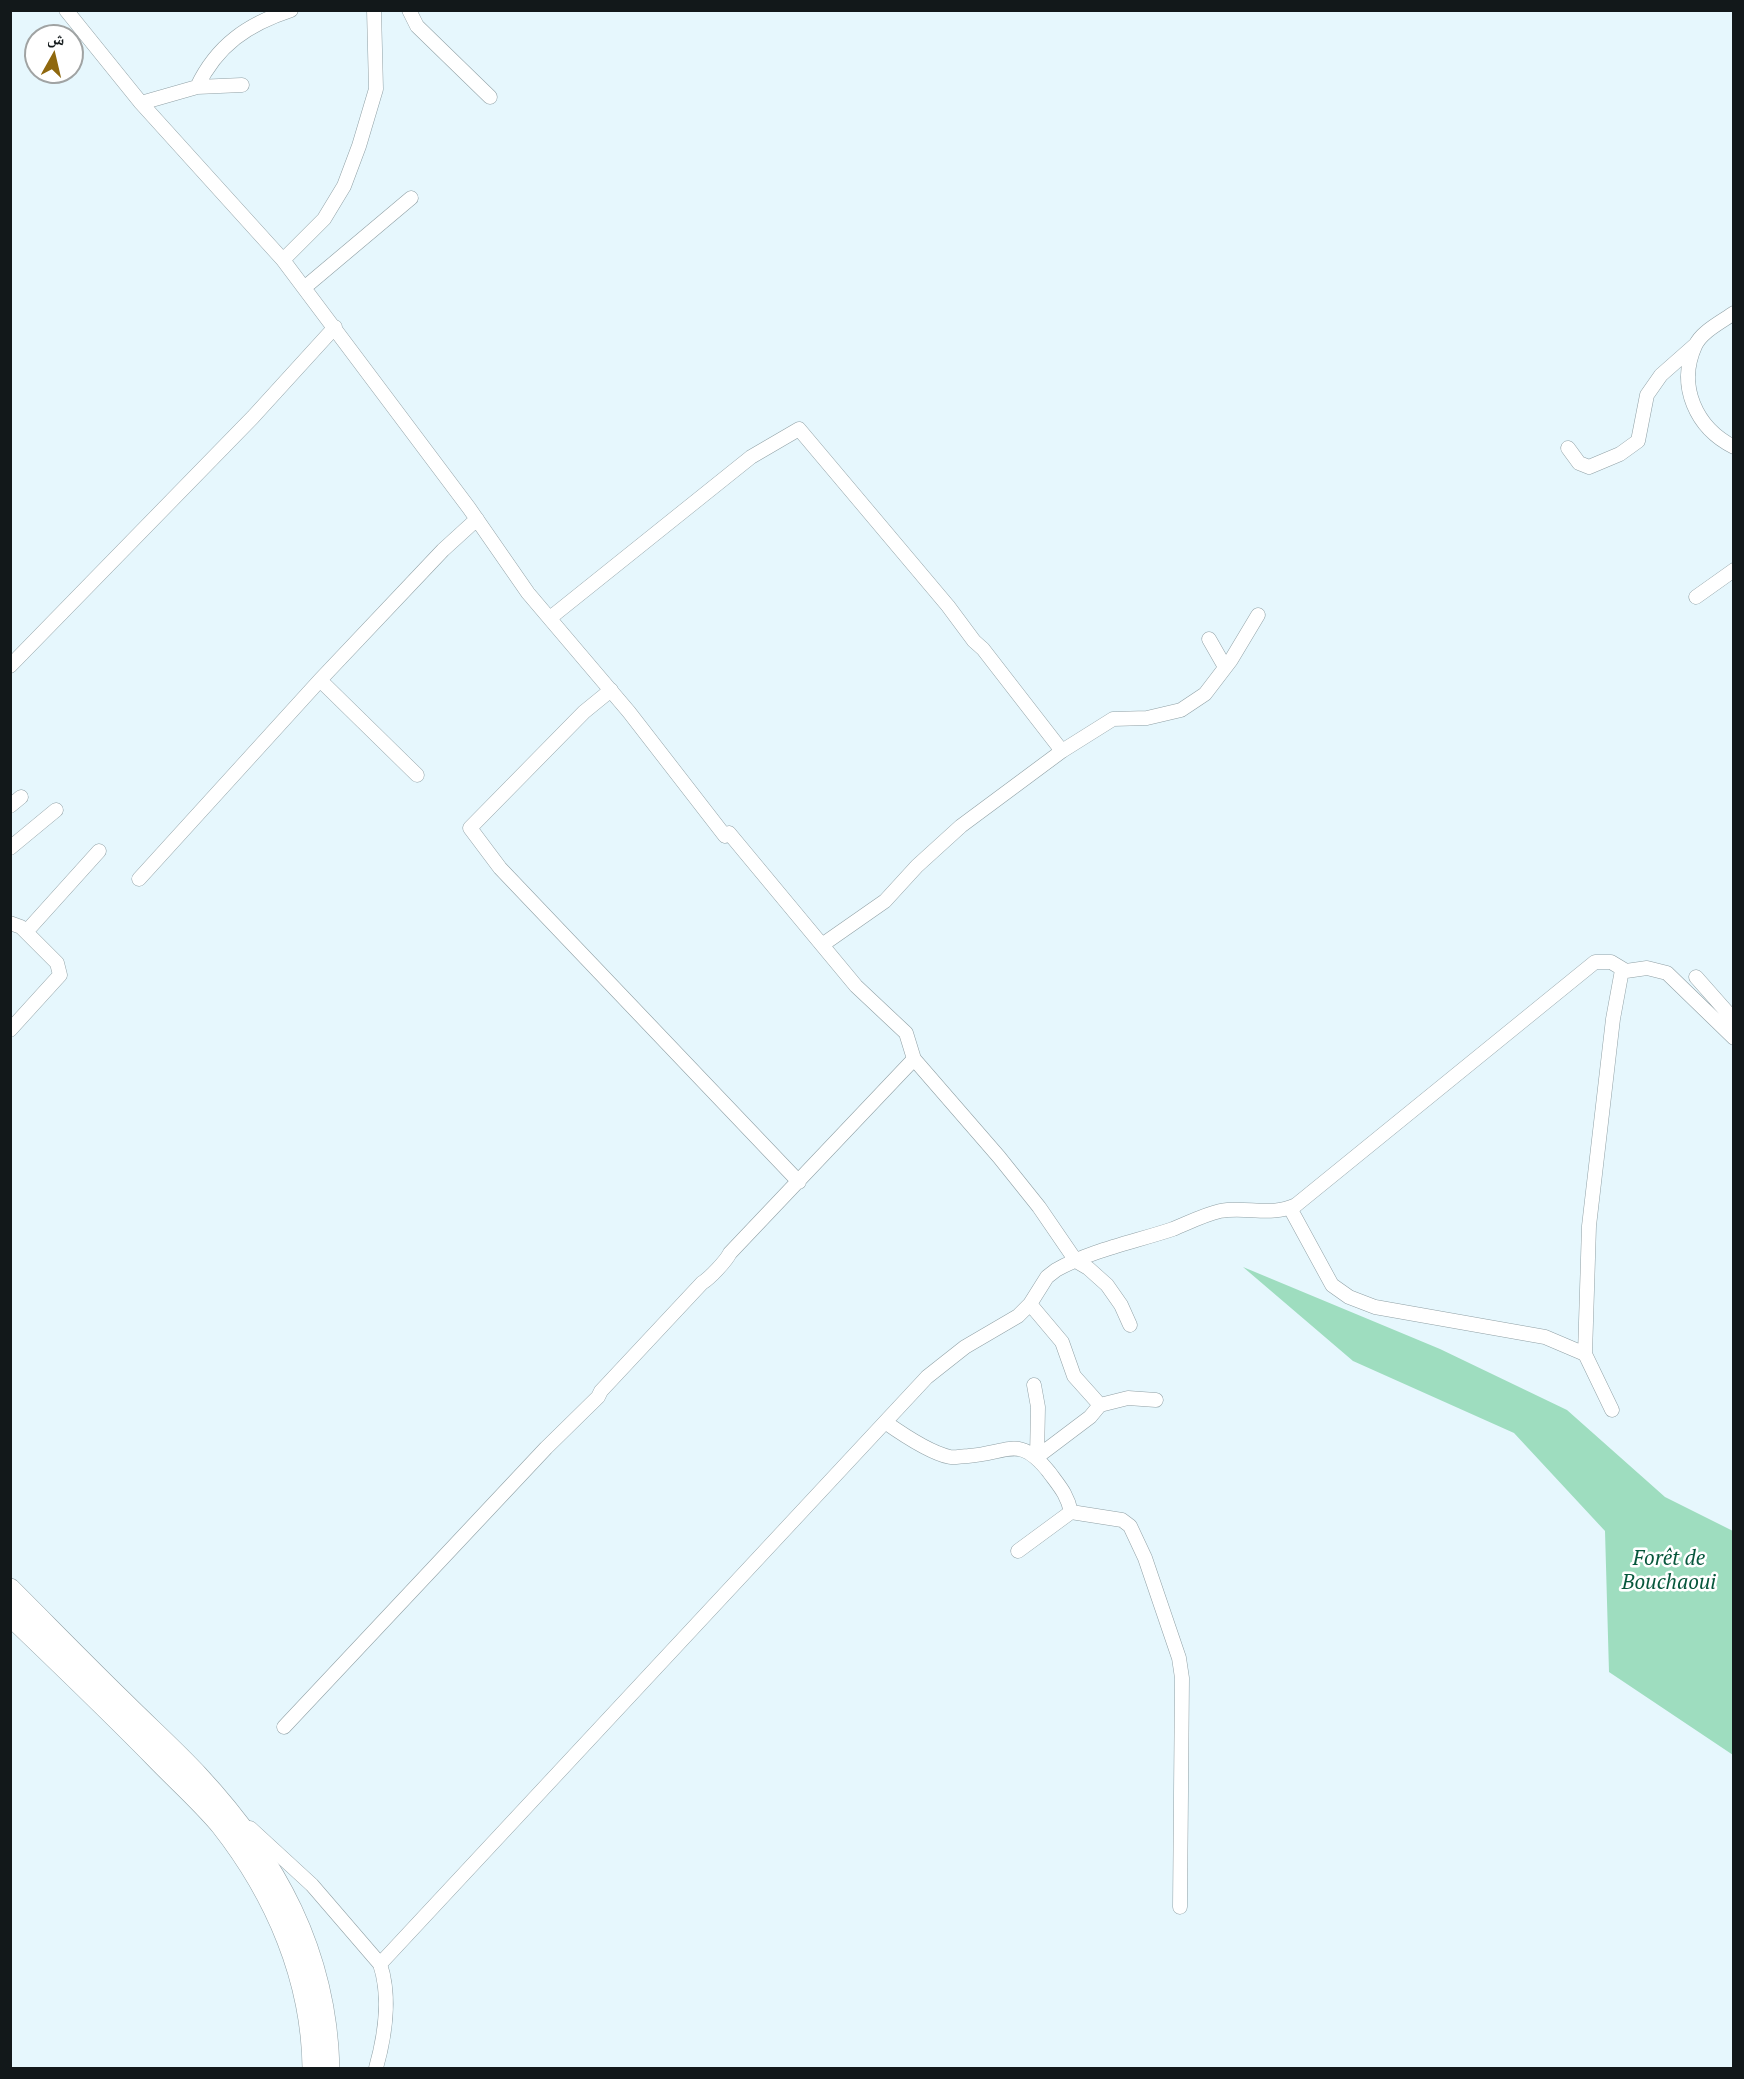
<!DOCTYPE html>
<html>
<head>
<meta charset="utf-8">
<style>
  body { margin:0 }
  #map { position:relative; width:1744px; height:2079px; overflow:hidden; background:#e6f7fd; font-family:"PT Serif","Noto Naskh Arabic",serif }
  canvas { display:block }
  .frame { position:absolute; inset:0; border:12px solid #12181a; pointer-events:none }
  .north { position:absolute; left:24px; top:24px; width:60px; height:60px; box-sizing:border-box; background:#fff; border:2px solid #a0a3a3; border-radius:50%; rotate:8deg; font-size:16px; font-weight:700; line-height:24px; text-align:center; color:#12181a }
  .north::after { content:''; display:block; margin:auto; width:21px; height:27px; background:#8f680e; clip-path:polygon(50% 0,100% 100%,50% 72%,0 100%) }
</style>
</head>
<body>
<div id="map">
<canvas width="1744" height="2079"></canvas>
<div class="frame"></div>
<div class="north">ش</div>
</div>
<script>
const g = document.querySelector('canvas').getContext('2d');
g.lineJoin = 'round';
function paint(path, color) {
  g.fillStyle = color;
  g.fill(path, 'evenodd');
}
function trace(path, color, width, dash) {
  g.strokeStyle = color;
  g.lineWidth = width;
  g.lineCap = dash ? 'butt' : 'round';
  g.setLineDash(dash || []);
  g.stroke(path);
}
function drawText(font, color, halo, rows, align = 'center') {
  g.font = font + ' "PT Serif",serif';
  g.lineWidth = 5;
  g.setLineDash([]);
  g.textBaseline = 'middle';
  g.strokeStyle = halo;
  g.fillStyle = color;
  for (const [text, x, y, turn = 0] of rows) {
    g.save();
    g.translate(x, y);
    g.rotate((+turn || 0) * Math.PI / 180);
    g.textAlign = isNaN(turn) ? turn : align;
    if (halo) g.strokeText(text, 0, 0);
    g.fillText(text, 0, 0);
    g.restore();
  }
}
const green = new Path2D(`
  M1243 1267 1440 1349 1567 1410 1665 1497 1733 1531V1755L1609 1672 1605 1531 1514 1433 1353 1361Z`);
const minor = new Path2D(`
  M66 10 141 103 283 260 469 508 528 593 629 712 725 836
  M409 10 417 26 490 97
  M197 87 242 85
  M141 103 197 87C217 45 248 24 291 10
  M283 260 324 219 344 186 359 146 376 89 374 10
  M304 288 411 198
  M1734 313C1721 322 1701 332 1695 346 1677 386 1696 428 1734 447
  M1568 448 1579 463 1589 467 1620 454 1638 441 1647 395 1661 375 1695 345
  M1696 597 1734 570
  M550 618 751 457 799 429 948 606 974 641 983 649 1062 751
  M1209 639 1225 667
  M10 666 253 417 335 327
  M320 680 417 775
  M611 690 584 712 470 828 500 868 799 1182
  M10 806 21 797
  M729 833 856 986 906 1033 914 1059 999 1157 1039 1207 1076 1261 1088 1268 1107 1285 1121 1305 1130 1325
  M10 848 56 810
  M139 879 320 680 443 550 477 519
  M10 923 21 927 57 963 60 975 10 1030
  M26 932 99 851
  M822 945 885 901 917 866 961 826 1062 751 1113 719 1147 718 1181 710 1205 694 1231 660 1258 615
  M1696 977 1734 1020
  M1290 1208 1332 1285 1349 1297 1375 1307 1545 1337 1585 1354
  M1030 1304 1062 1342 1074 1376 1100 1405
  M1034 1385 1038 1407 1037 1457
  M1612 1410 1585 1354 1589 1226 1613 1019 1622 970
  M885 1422C902 1434 930 1453 950 1457 955 1458 962 1456 968 1456 1009 1453 1019 1434 1049 1472 1060 1487 1067 1494 1071 1512
  M1037 1457 1090 1417 1100 1405 1128 1398 1156 1400
  M1018 1551 1071 1512 1122 1520 1130 1526 1145 1558 1179 1658 1182 1678 1180 1907
  M284 1727 546 1448 598 1397 601 1391 702 1283C710 1278 726 1261 730 1253L914 1059
  M250 1828 312 1885 380 1964C391 1997 385 2036 376 2068
  M380 1964 927 1377 965 1347 1018 1316 1030 1304 1047 1277 1056 1270C1092 1250 1134 1242 1173 1229 1188 1223 1203 1215 1220 1211 1246 1206 1271 1217 1296 1205L1595 962H1611L1626 971 1647 968 1667 973 1734 1038`);
const highway = new Path2D(`
  M10 1589C48 1627 85 1665 123 1702 148 1727 174 1750 198 1776 276 1860 326 1952 329 2068
  M10 1615C59 1662 107 1708 154 1756 176 1779 201 1801 221 1825 276 1895 312 1979 313 2068`);
const parkNames = [
  ["Forêt de",1669,1559],
  ["Bouchaoui",1669,1583]
];
paint(green, '#9eddbf');
trace(minor, '#90a0a5', 15);
trace(highway, '#90a0a5', 22);
trace(minor, '#fff', 14);
trace(highway, '#fff', 21);
drawText('italic 21px', '#07573c', '#fff', parkNames);
</script>
</body>
</html>
